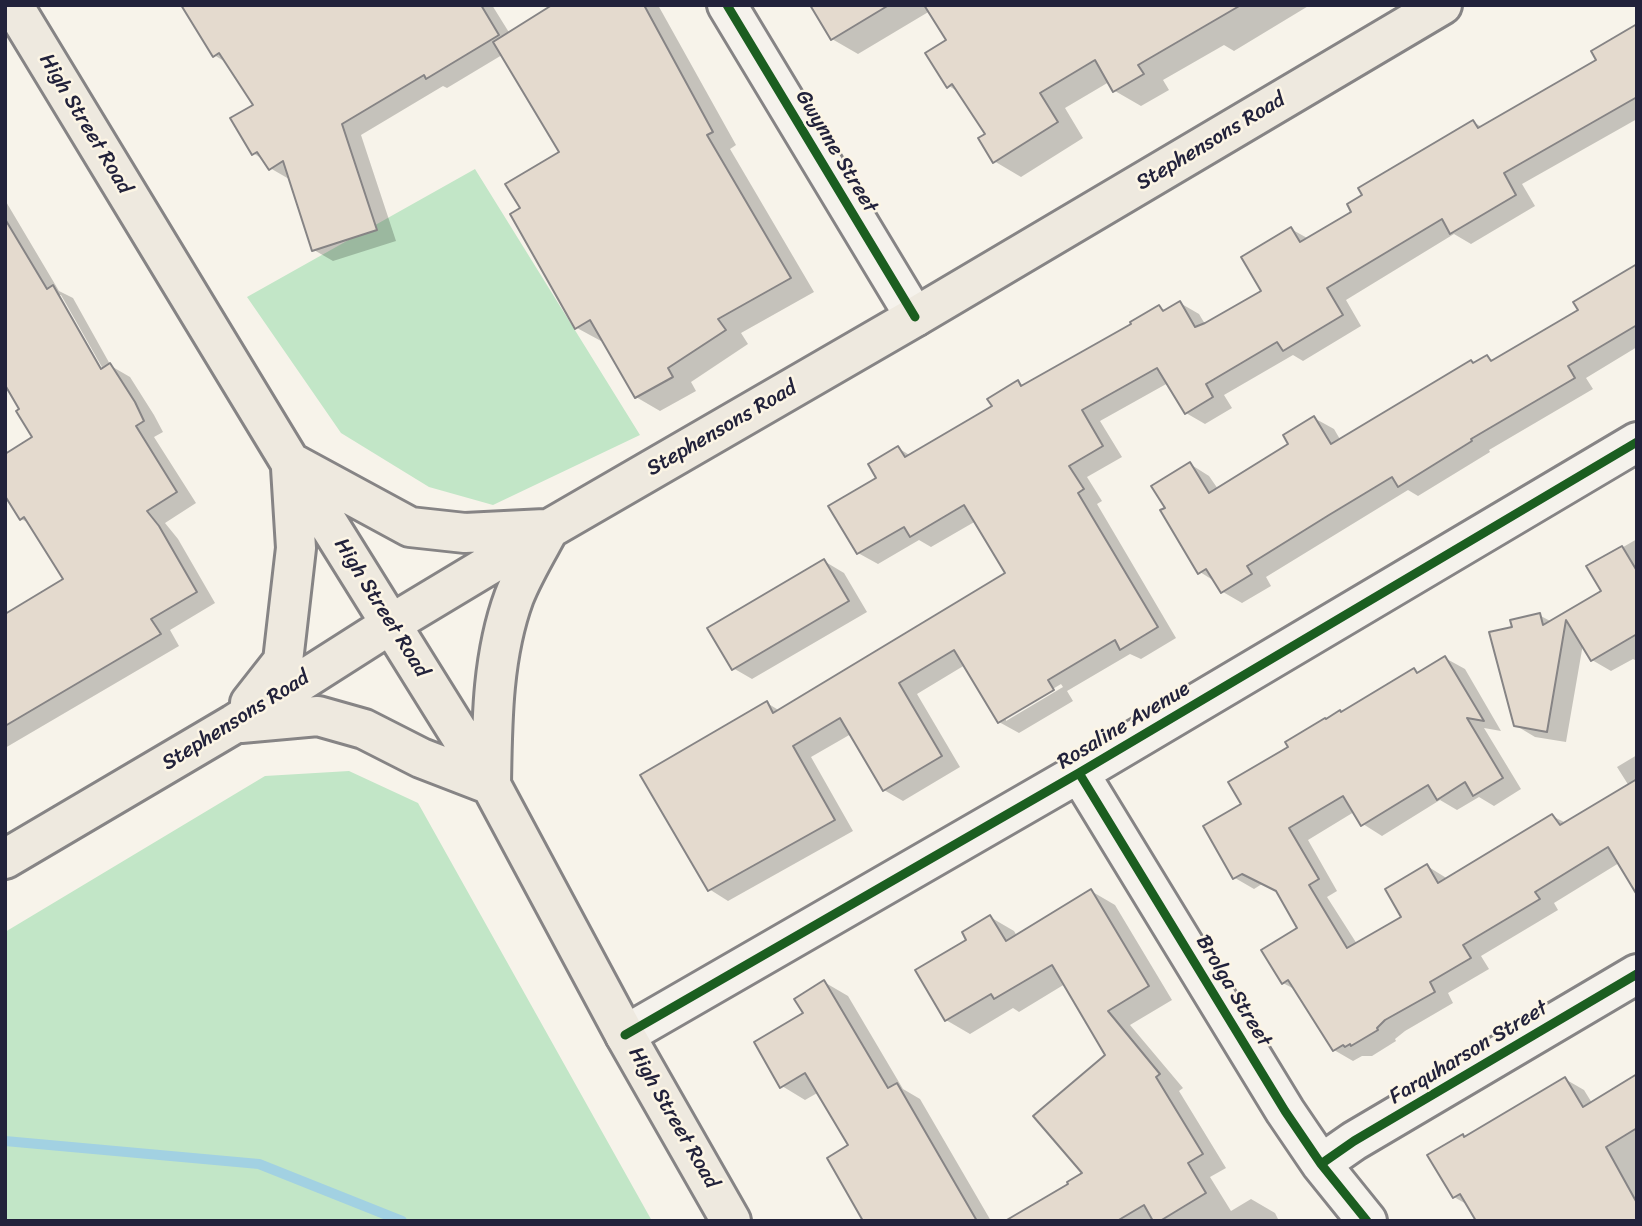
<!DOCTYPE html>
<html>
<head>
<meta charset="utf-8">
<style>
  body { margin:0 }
  #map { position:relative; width:1642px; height:1226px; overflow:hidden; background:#f7f3ea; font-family:Sriracha,sans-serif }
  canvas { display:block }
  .frame { position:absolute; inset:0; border:7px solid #22223b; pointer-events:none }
</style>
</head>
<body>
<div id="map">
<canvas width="1642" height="1226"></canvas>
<div class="frame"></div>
</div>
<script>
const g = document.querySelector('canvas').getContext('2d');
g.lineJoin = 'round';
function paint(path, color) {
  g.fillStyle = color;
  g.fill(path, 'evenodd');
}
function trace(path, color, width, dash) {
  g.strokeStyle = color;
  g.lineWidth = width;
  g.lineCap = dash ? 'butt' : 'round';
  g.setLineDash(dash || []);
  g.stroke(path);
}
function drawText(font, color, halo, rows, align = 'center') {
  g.font = font + ' Sriracha,sans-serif';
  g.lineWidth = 5;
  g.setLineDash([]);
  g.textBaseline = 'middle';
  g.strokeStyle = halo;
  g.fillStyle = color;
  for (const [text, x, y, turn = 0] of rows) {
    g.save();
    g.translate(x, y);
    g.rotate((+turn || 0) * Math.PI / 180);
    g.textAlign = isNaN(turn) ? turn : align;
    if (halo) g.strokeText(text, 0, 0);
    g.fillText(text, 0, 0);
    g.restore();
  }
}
const green = new Path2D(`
  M475 169 640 435 493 505 429 487 341 433 247 297Z
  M349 771 418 803 652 1221H5V932L265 776Z`);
const shadow = new Path2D(`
  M183 5H492L510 34 555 5H658L736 145 730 149 814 292 741 333 748 344 691 382 696 391 660 411 636 397 603 340 601 341 577 328 522 208 561 153 502 55 447 88 443 86 361 135 396 241 333 261 314 250 289 179 270 168 264 160 253 153 255 105 229 64 214 55Z
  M812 5H1310L1234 51 1224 45 1163 80 1169 90 1141 106 1115 91 1109 82 1065 108 1083 138 1021 177 994 161 987 134 960 93 949 86 948 40 930 11 858 54 832 39Z
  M1637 28V119L1522 184 1535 206 1471 244 1454 234 1346 300 1361 326 1303 361 1293 355 1224 395 1232 408 1205 424 1186 413 1168 383 1100 421 1122 457 1087 477 1102 501 1097 504 1176 638 1141 659 1130 654 1067 691 1073 701 1019 733 999 722 965 665 917 694 960 767 903 801 884 790 851 734 811 757 853 831 728 901 709 889 767 703 780 711 1008 573 976 521 931 547 919 540 878 564 858 553 878 479 898 448 911 456 994 406 1018 382 1025 386 1133 324 1159 307 1166 311 1180 303 1199 314 1205 324 1263 291 1291 229 1309 239 1353 212 1473 122 1482 127 1599 61ZM1061 684 1063 687 1006 721V717Z
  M5 200 59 291 73 298 111 366 130 377 154 415 163 432 154 437 196 503 165 523 178 539 215 603 170 630 179 646 5 748V616L65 580 31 524 21 519 35 437 5 382ZM57 295H61L107 376 104 377Z
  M1637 266V347L1586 378 1593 389 1489 450 1490 452 1418 496 1408 490 1266 577 1271 586 1242 603 1223 592 1216 582 1200 572 1167 508 1190 464 1209 476 1218 489 1291 445 1314 418 1334 429 1341 441 1471 362 1475 364 1487 357 1494 361 1580 311Z
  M1637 539V661L1633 659 1611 671 1592 660 1583 644 1566 742 1535 737 1515 725 1514 628 1539 615 1552 622 1603 592 1589 567Z
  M824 561 844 573 867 612 752 679 733 668Z
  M1445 658 1465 669 1501 731 1484 728 1521 789 1494 806 1479 797 1457 810 1440 800 1382 836 1363 824 1354 812 1308 840 1337 891 1327 897 1357 944 1403 918 1427 866 1448 879 1552 816 1566 823 1629 786 1617 767 1637 755V876L1619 863 1554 903 1558 910 1481 956 1489 969 1448 993 1453 1003 1405 1031 1395 1039 1396 1041 1372 1056H1362L1353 1061 1334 1050 1296 990 1283 983 1299 929 1278 891 1262 884 1254 889 1235 878 1243 804 1290 747 1414 670 1420 673Z
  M1091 891 1115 905 1172 1000 1130 1025 1183 1088 1179 1091 1226 1168 1210 1177 1231 1211 1251 1199 1275 1213 1279 1221H1009L1071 1185 1084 1173 1107 1055 1065 984 1019 1012 1013 1008 970 1034 946 1020 969 940 990 917 1014 931 1017 936Z
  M824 982 848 996 903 1089 920 1099 991 1221H865L851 1146 819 1092 805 1100 782 1086 805 1014Z
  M1637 1076V1221L1468 1205 1454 1197 1463 1136 1466 1138 1565 1079 1584 1090 1592 1103Z`);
const stream = new Path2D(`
  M5 1141 259 1164 402 1221`);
const building = new Path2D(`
  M181 5H481L499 35 426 79 424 75 342 124 377 230 312 251 283 161 269 170 257 152 252 155 230 118 253 105 219 53 213 57Z
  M552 5H644L713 132 707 135 791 278 718 319 726 330 668 368 673 377 635 398 590 320 575 329 510 214 520 208 505 184 559 152 493 42Z
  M810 5H889L831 40Z
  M924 5H1241L1138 65 1144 74 1113 92 1095 60 1040 93 1058 122 993 163 978 138 985 134 952 84 947 88 925 53 946 40Z
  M1637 24V97L1504 173 1516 195 1450 234 1442 219 1327 288 1343 315 1283 351 1277 342 1206 384 1213 397 1185 414 1157 368 1082 410 1103 446 1069 466 1084 489 1078 493 1158 627 1120 650 1115 640 1048 680 1054 690 998 723 954 650 899 683 942 756 883 791 840 718 793 746 835 820 708 891 640 775 767 701 773 713 1005 573 964 505 910 537 904 527 857 554 828 506 876 478 868 464 898 446 905 457 992 406 987 399 1018 380 1021 386 1131 324 1130 322 1159 305 1163 311 1180 301 1195 327 1205 323 1261 291 1241 257 1291 227 1300 242 1351 212 1347 204 1362 195 1358 188 1473 120 1478 128 1596 60 1591 51Z
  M5 219 47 289 53 285 101 369 110 363 135 402 144 421 136 426 177 492 147 511 159 526 197 592 151 619 161 634 5 726V614L63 579 24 517 20 520 5 496V454L32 437 16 411 19 409 5 385Z
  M1637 264V325L1568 366 1575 378 1471 439 1472 441 1398 487 1392 477 1329 515 1247 566 1252 574 1221 593 1206 569 1198 574 1160 510 1165 508 1151 486 1190 462 1209 493 1288 444 1283 435 1314 416 1331 444 1471 360 1473 363 1487 355 1491 361 1578 310 1573 302Z
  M1622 546 1637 571V634L1591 661 1566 620 1547 732 1514 726 1489 632 1512 627 1510 620 1540 613 1543 625 1601 591 1586 566Z
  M824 559 849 601 732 670 707 628Z
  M1445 656 1484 721 1467 718 1503 778 1473 796 1465 782 1437 800 1428 785 1361 826 1343 796 1289 828 1319 879 1309 885 1347 948 1401 917 1385 889 1427 864 1438 883 1552 814 1560 825 1637 779V895L1608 847 1535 892 1540 899 1463 945 1471 958 1430 982 1435 992 1385 1020 1377 1028 1378 1030 1351 1046 1350 1044 1345 1047 1343 1045 1333 1051 1288 980 1282 984 1261 950 1297 928 1276 891 1242 874 1233 879 1203 826 1241 804 1228 782 1288 747 1285 742 1325 718 1326 719 1340 710 1341 712 1414 668 1417 673Z
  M1091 889 1149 986 1108 1011 1160 1074 1156 1077 1203 1154 1188 1163 1206 1193 1160 1221H1153L1144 1205 1117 1221H1005L1068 1184 1067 1182 1082 1173 1033 1116 1105 1055 1052 965 994 999 991 994 945 1021 915 970 966 940 962 932 990 915 1006 941Z
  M824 980 888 1088 897 1083 977 1221H863L827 1158 848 1145 805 1073 780 1088 754 1042 803 1013 794 999Z
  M1637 1074V1128L1606 1147 1637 1203V1221H1476L1460 1194 1453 1198 1427 1155 1463 1134 1464 1137 1565 1077 1583 1107Z`);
const minor = new Path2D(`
  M727 5 915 317
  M1079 773 1285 1111 1321 1164 1367 1221
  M625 1035 1079 773 1637 442
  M1321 1164 1354 1141 1637 974`);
const major = new Path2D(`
  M13 5 290 462 491 785 625 1035 731 1221
  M292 463 410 527 465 533 545 529
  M250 703 283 661 296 548 291 468
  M241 723 318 716 364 729 421 758 491 785
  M491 785C492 723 492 657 514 597 523 574 537 551 549 529
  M5 859 234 724 391 624 549 529 915 317 1442 5`);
const cycleway = new Path2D(`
  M727 5 915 317
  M1079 773 1285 1111 1321 1164 1367 1221
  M625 1035 1079 773 1637 442
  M1321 1164 1354 1141 1637 974`);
const streetNames = [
  ["High Street Road",85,124,59],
  ["Stephensons Road",1211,142,-31],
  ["Gwynne Street",836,152,59],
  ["Stephensons Road",722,429,-30],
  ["High Street Road",381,608,58],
  ["Stephensons Road",236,721,-32],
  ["Rosaline Avenue",1124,726,-31],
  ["Brolga Street",1233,991,59],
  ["Farquharson Street",1469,1053,-31],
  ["High Street Road",673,1118,60]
];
paint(green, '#c2e6c7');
paint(shadow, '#0003');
trace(stream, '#a2d1e2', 10);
paint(building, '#e4dace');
trace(building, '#868485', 2);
trace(minor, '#868485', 44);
trace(major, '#868485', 44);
trace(minor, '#f5f2ec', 38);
trace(major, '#eee9df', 38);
trace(cycleway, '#1b5e20', 9);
drawText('21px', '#22223b', '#fcf5e5', streetNames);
</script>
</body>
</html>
